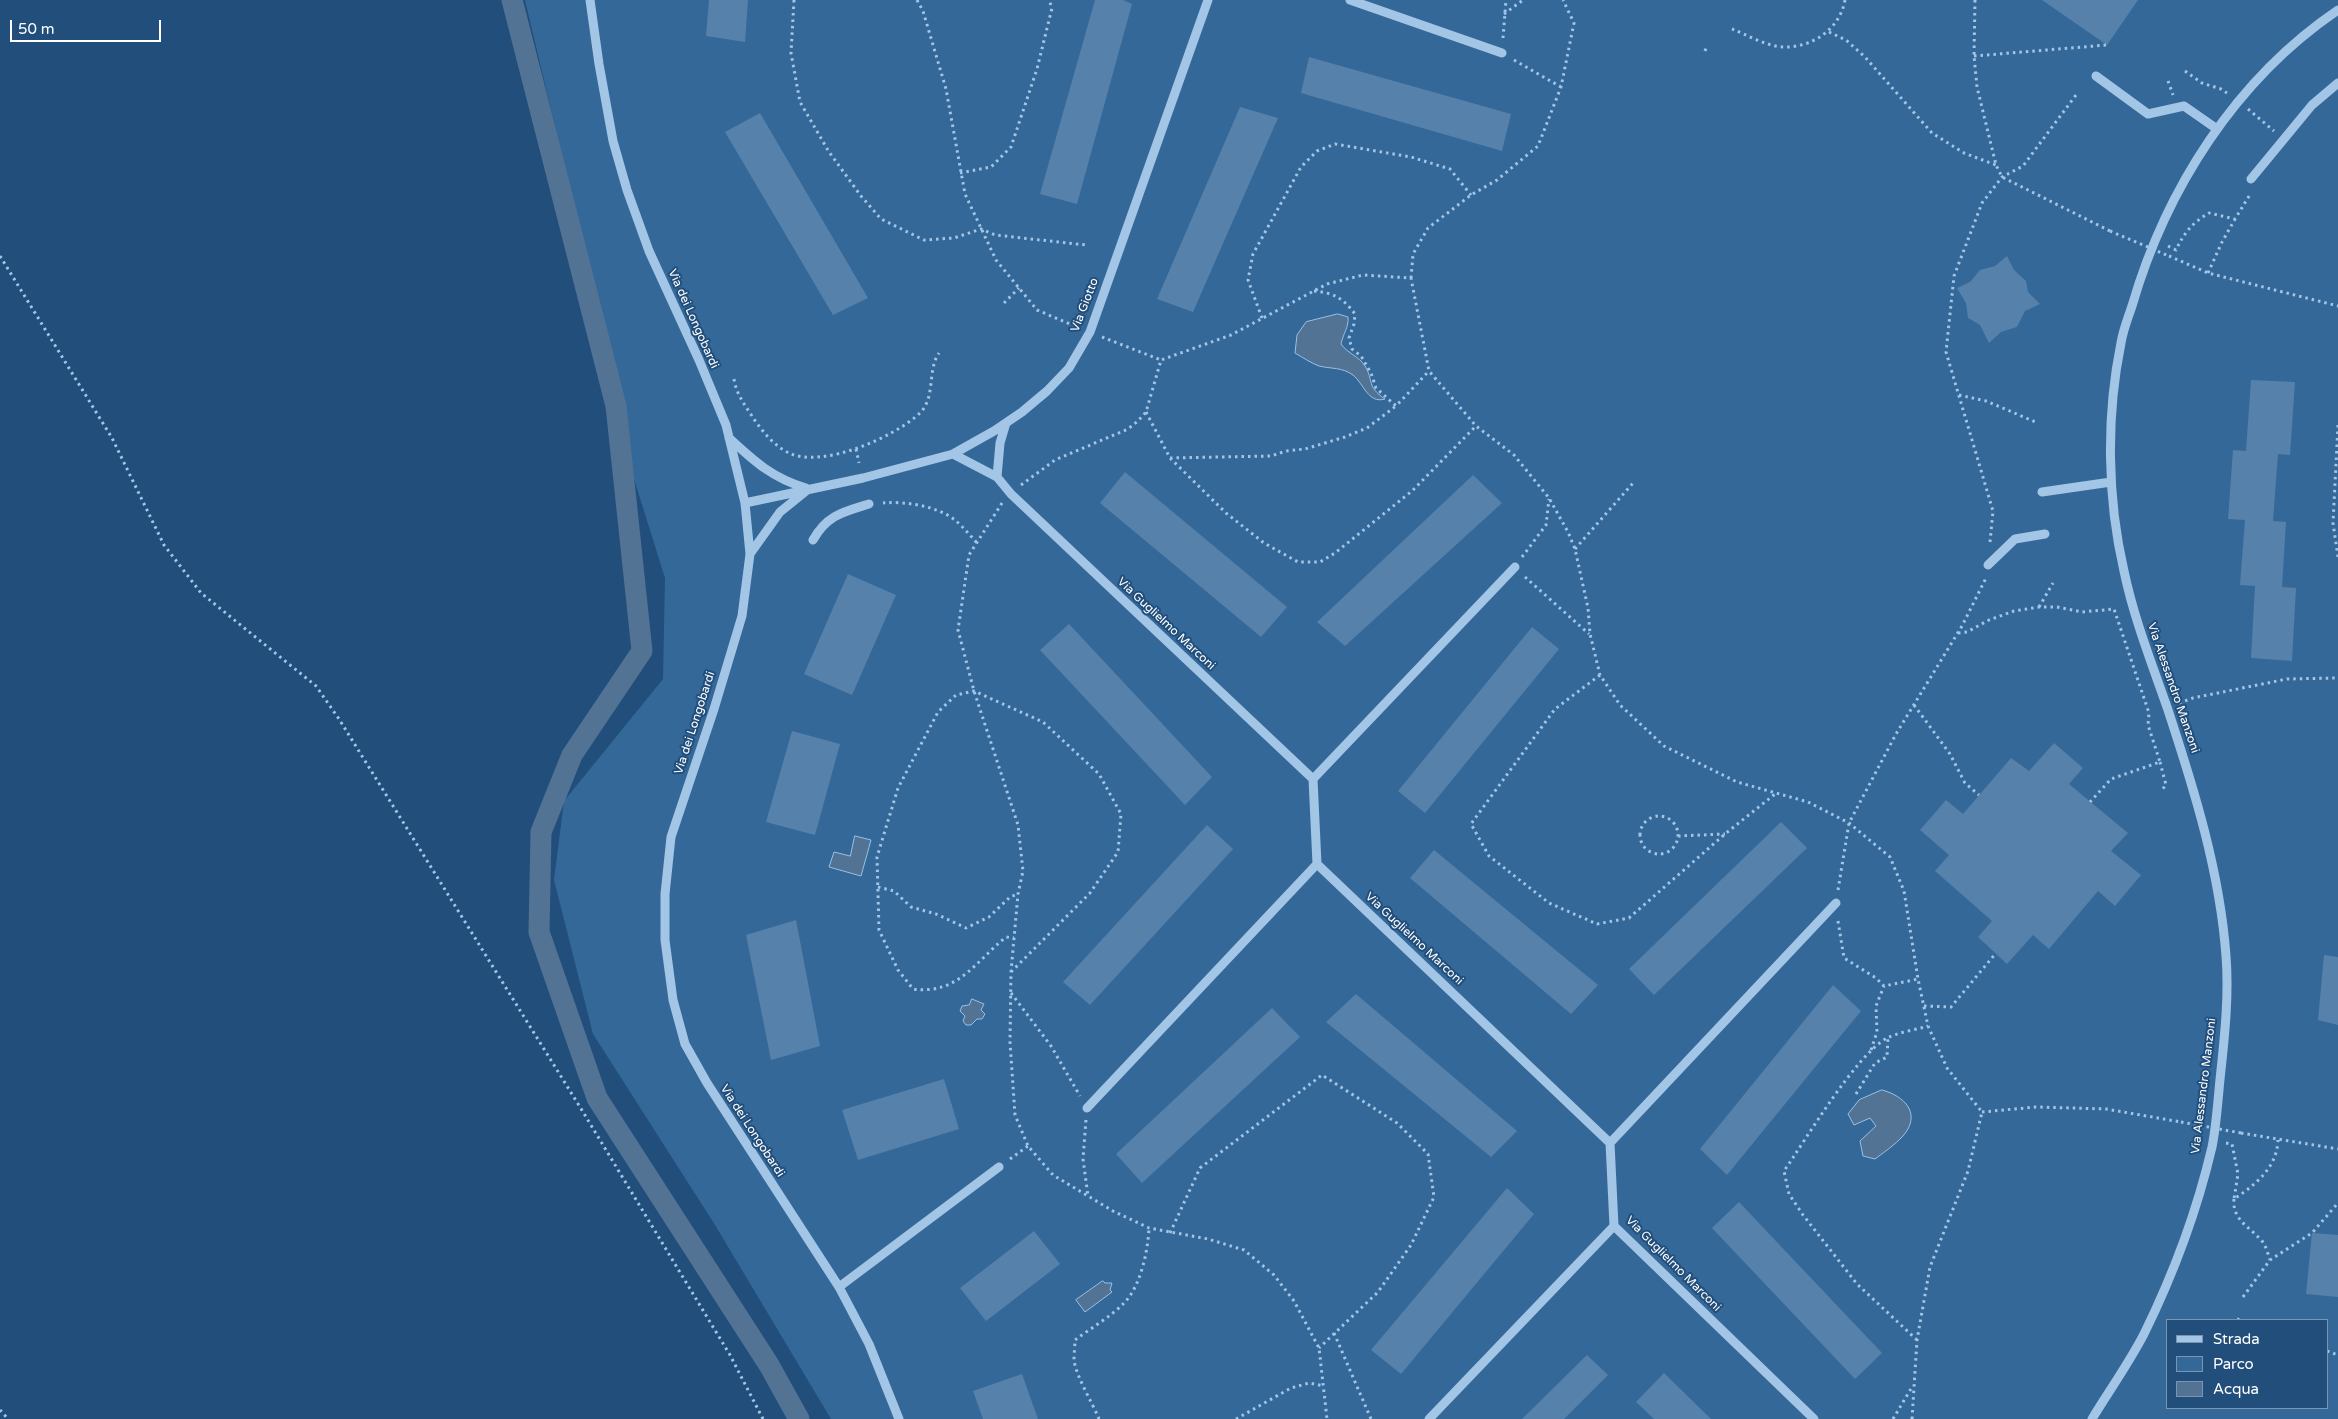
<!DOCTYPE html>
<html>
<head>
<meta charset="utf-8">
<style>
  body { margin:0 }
  #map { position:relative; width:2338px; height:1419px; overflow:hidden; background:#214e7b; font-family:"Varela Round",sans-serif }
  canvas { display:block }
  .legend { position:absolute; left:2166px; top:1319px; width:162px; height:90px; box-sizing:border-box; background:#214e7b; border:1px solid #7a95b0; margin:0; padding:6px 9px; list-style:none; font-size:15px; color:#fff }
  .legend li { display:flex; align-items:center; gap:10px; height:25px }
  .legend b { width:25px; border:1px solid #7a95b0 }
  .scale { position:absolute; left:10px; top:20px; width:151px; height:22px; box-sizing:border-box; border:2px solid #fff; border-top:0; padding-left:6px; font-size:15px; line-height:18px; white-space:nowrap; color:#fff; -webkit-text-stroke:4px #214e7b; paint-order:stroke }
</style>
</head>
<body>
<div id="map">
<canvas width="2338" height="1419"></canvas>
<ul class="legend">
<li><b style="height:6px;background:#a3c5e6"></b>Strada</li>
<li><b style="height:14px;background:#346899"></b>Parco</li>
<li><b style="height:14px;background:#527394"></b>Acqua</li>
</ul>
<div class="scale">50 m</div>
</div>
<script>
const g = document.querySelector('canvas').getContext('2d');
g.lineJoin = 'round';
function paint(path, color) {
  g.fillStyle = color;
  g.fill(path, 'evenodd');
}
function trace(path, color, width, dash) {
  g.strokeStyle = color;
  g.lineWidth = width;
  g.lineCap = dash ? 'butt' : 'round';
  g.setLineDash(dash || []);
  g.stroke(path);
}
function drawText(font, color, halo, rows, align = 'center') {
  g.font = font + ' "Varela Round",sans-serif';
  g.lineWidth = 4;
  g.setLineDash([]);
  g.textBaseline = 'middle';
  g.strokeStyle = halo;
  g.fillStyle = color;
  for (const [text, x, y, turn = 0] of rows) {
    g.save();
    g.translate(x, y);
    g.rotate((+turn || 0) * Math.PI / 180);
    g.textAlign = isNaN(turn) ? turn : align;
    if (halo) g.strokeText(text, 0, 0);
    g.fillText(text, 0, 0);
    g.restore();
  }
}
const green = new Path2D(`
  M525 0H2338V1419H831L715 1225 593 1034 554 880 564 801 663 679 665 578 629 463 605 337ZM2167 1320H2327V1408H2167Z`);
const water = new Path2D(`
  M1338 314 1348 317C1349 327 1343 334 1341 344 1348 354 1359 356 1365 366 1374 381 1366 386 1385 399 1368 404 1364 384 1353 375 1342 367 1331 369 1319 366 1311 363 1302 357 1295 353L1297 335 1306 322Z
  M855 836 871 840 861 876 829 867 834 852 850 856Z
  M972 999 984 1004 981 1010 985 1014 982 1019H977L971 1025H966L963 1021 965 1016 960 1011 962 1006 969 1005Z
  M1882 1090C1905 1096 1922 1114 1903 1136 1895 1145 1884 1152 1875 1159L1863 1156 1860 1141 1876 1126 1870 1118 1854 1125 1848 1114 1859 1100Z
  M1103 1281 1105 1283H1112L1110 1290 1112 1292 1085 1312 1076 1300Z`);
const canal = new Path2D(`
  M512 0 616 406 642 651 572 755 541 832 539 932 597 1098 769 1365 799 1419`);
const building = new Path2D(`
  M709 0H748L745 42 706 36Z
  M1095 0H1123L1132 4 1077 204 1040 194Z
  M2042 0H2138L2107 45Z
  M1309 57 1511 114 1502 151 1301 93Z
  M1240 107 1278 118 1193 312 1157 299Z
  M760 113 868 298 833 315 725 132Z
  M2007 256 2014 270 2026 281 2028 292 2040 304 2025 311 2017 327 2001 332 1989 343 1980 325 1968 318 1966 303 1957 288 1970 282 1980 270 1995 266Z
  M2251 380 2295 382 2290 455 2278 454 2273 521 2286 522 2282 587 2296 588 2292 661 2251 658 2255 586 2240 585 2245 520 2228 519 2233 450 2246 451Z
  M1125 472 1287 607 1261 637 1100 503Z
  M1473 475 1502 503 1345 646 1317 622Z
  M848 574 896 595 852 695 804 674Z
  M1069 624 1212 777 1185 805 1040 650Z
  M1532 627 1559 649 1425 813 1398 791Z
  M792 731 840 744 815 835 766 822Z
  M2054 743 2083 768 2069 784 2128 833 2111 851 2141 875 2115 906 2098 891 2049 949 2033 935 2007 964 1978 937 1992 921 1935 871 1949 855 1920 830 1946 800 1963 814 2011 758 2029 771Z
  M1781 822 1807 848 1654 995 1629 969Z
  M1207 825 1233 849 1090 1005 1063 982Z
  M1434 850 1598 985 1571 1014 1410 878Z
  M796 920 820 1046 771 1060 746 935Z
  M2324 955 2338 957V1025L2318 1020Z
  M1833 985 1861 1011 1727 1175 1700 1149Z
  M1356 994 1517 1131 1491 1157 1326 1022Z
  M1272 1008 1300 1037 1142 1183 1116 1154Z
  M944 1079 959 1129 858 1160 842 1110Z
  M1507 1188 1534 1214 1401 1374 1371 1350Z
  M1739 1202 1882 1353 1855 1379 1712 1228Z
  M1034 1231 1060 1264 986 1321 960 1288Z
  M2312 1233 2338 1235V1297L2306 1294Z
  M1587 1355 1608 1375 1564 1419H1522Z
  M1664 1373 1711 1419H1654L1636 1402Z
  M1022 1374 1038 1419H983L973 1391Z`);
const path = new Path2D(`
  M794 0 791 53 800 102 829 152 861 196 881 219 924 240 954 238 981 229 995 235 1086 245
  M917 0 923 11 946 89 965 194 996 260 1037 310 1077 327
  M1975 0 1974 56 1977 87 1996 165 2002 177 2110 231
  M1504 14 1523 0
  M1732 29C1747 35 1766 46 1783 47 1812 48 1840 29 1845 0
  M1829 32 1846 40 1865 57 1932 133 1964 153 1996 165
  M1503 38 1506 0
  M1705 51 1706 48
  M1974 56 2107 45
  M1514 60 1561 87
  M2185 71 2202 83 2221 89 2227 93
  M2168 81 2173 95
  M2248 109 2274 131
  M960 173 991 167 1011 147 1037 69 1052 8 1049 0
  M2168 246 2176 250C2184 233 2192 223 2209 213L2235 219 2251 193
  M0 256 112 438 164 545 201 593 316 686 339 719 580 1107 730 1355 763 1419
  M2169 256 2208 273 2338 306
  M2208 273 2222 242 2235 219
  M1411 278 1413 254 1428 228 1471 195 1497 180 1538 146 1561 87 1574 23 1563 0
  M1314 291C1334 293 1343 298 1355 314L1354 324 1349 338 1352 349 1361 356 1371 373 1376 388 1396 406 1429 371
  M1004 303 1019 288
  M1262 318 1248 280 1253 254 1301 167 1317 151 1335 144 1411 157 1450 169 1471 195
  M1102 337 1161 360
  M734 379C736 393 744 404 752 416 761 430 774 446 789 453 822 469 895 437 920 413 936 397 927 370 939 353
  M1959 395 1986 401 2038 423
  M1146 412 1170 458 1226 513 1264 543 1298 562H1320L1335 553 1412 491 1476 426
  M2338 425 2333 523 2338 557
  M856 449 859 463
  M1170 458 1271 456 1286 451 1305 449 1345 437 1367 428 1396 406
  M1021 485 1055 460 1128 429 1138 421 1146 412 1161 360 1231 335 1327 284 1363 275 1411 278 1429 371 1476 426 1514 455 1549 498 1568 532 1575 549 1588 608 1590 634 1600 675 1620 705 1664 746 1737 782 1808 802 1849 823 1890 857 1904 891 1918 979 1928 1026 1947 1068 1982 1112
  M883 503C905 501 937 506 955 520 963 527 970 535 977 543
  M1002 503 969 555 958 630 974 691 1018 825 1023 871 1018 894 1011 972 1010 1042 1015 1115 1028 1146 1053 1175 1113 1211 1149 1228 1208 1239 1244 1250 1274 1275 1294 1301 1319 1348 1327 1419
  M1990 542 1993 511 1946 352 1954 276 1982 203 2002 177 2023 166 2076 95
  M1575 549 1633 483
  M1522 557 1546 525 1549 499
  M1525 577 1589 634
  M2039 607 2053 583
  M1958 633 1967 632 1989 620 2014 611 2039 607H2057L2082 612 2114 609 2149 713 2148 725 2160 762 2111 779 2090 802
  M1600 675 1555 709 1471 824 1489 856 1549 903 1597 924 1629 918 1725 834 1775 794
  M2179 703 2193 698 2287 679 2338 678
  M1914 705 1950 754 1965 783 1979 795
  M2160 762 2166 785 2161 791
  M1640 835a19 19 0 1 1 38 0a19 19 0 1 1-38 0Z
  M1678 836 1725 834
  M878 887 894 891 911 907 936 914 966 928 989 917 1010 897 1018 894
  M1838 890 1849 823 1896 734 1962 626 1986 578
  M1838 921 1844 958 1876 978 1884 986 1918 979
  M1011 972 1090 893 1118 852 1121 814 1099 774 1043 722 974 691 956 695 938 712 898 788 877 857 879 930 898 970 913 989C958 995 975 962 1006 937L1014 938
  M1011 993 1051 1046 1080 1096
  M1924 1006 1951 1007 1996 953
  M1871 1050 1877 1032 1876 1006 1884 986
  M1856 1094 1875 1063 1887 1057 1888 1038
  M1982 1112 2036 1107 2106 1109 2181 1122
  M1086 1120 1083 1159 1088 1196
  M2241 1133 2338 1149
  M2226 1143 2232 1144 2238 1174 2234 1199C2255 1185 2277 1168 2278 1140
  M1010 1159 1028 1146
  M2234 1199C2232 1220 2250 1227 2262 1241 2266 1246 2268 1254 2270 1260
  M1170 1233 1200 1168 1322 1075 1397 1123 1428 1154 1434 1197 1411 1245 1378 1292 1319 1348
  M2243 1297 2270 1260 2312 1233 2338 1203
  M2237 1319 2241 1320
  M1334 1333 1371 1419
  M1917 1340 1857 1284 1803 1215 1789 1194 1784 1171C1807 1138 1855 1056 1887 1038 1899 1032 1915 1030 1928 1026
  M2327 1351 2338 1355
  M0 1410 8 1419
  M1099 1419C1092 1402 1076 1376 1074 1360 1074 1353 1075 1346 1075 1340 1091 1328 1112 1316 1125 1302 1141 1285 1148 1250 1149 1228
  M1236 1419 1291 1388 1309 1383 1324 1386
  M1893 1419 1912 1387
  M1912 1419 1917 1340 1930 1267 1968 1171 1982 1112`);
const minor = new Path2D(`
  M590 0 599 64 613 141 627 190 649 251 699 360 726 425 745 503 750 554 742 616 714 709 671 837 665 894V940L673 1000 685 1044 707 1083 839 1287 869 1344 899 1419
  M1350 0 1502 53
  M2096 76 2148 114 2184 106 2217 129
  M2251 179 2312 105 2338 83
  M729 438C754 461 772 478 806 488
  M953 454 997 477 1011 494 1313 779 1317 864 1610 1143 1614 1226 1814 1419
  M997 477 1000 443 1006 423
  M2042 492 2111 482
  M745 503 863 478 953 454 994 431 1022 412 1047 391 1069 368 1090 332 1208 0
  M813 540C827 515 843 512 869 504
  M750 554 780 512 806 491
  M1988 565 2015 539 2045 534
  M1313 779 1515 567
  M1087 1108 1317 864
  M1610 1143 1836 903
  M839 1287 999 1167
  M1429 1419 1614 1226
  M2092 1419C2109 1391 2129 1363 2144 1334 2173 1275 2197 1211 2212 1147 2217 1122 2218 1096 2221 1070 2225 1033 2229 993 2226 956 2220 872 2194 789 2168 710 2152 664 2134 619 2124 571 2107 498 2106 416 2121 343 2123 330 2128 318 2132 306 2166 189 2236 79 2338 10`);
const pathBridge = new Path2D(`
  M2110 231 2169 256
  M2181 1122 2241 1133`);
const streetNames = [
  ["Via Giotto",1085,305,-69],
  ["Via dei Longobardi",693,319,66],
  ["Via Guglielmo Marconi",1166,624,43],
  ["Via Alessandro Manzoni",2173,688,71],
  ["Via dei Longobardi",695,723,-72],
  ["Via Guglielmo Marconi",1414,939,43],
  ["Via Alessandro Manzoni",2204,1086,-83],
  ["Via dei Longobardi",752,1131,57],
  ["Via Guglielmo Marconi",1673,1264,45]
];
paint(green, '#346899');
paint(water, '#527394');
trace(water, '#97c1e7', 1);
trace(canal, '#527394', 21);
paint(building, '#5681ab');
trace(path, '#a3c5e6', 3, [2.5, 4]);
trace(minor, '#a3c5e6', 9);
trace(pathBridge, '#a3c5e6', 3, [2.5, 4]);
drawText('12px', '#fff', '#214e7b', streetNames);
</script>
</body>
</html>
